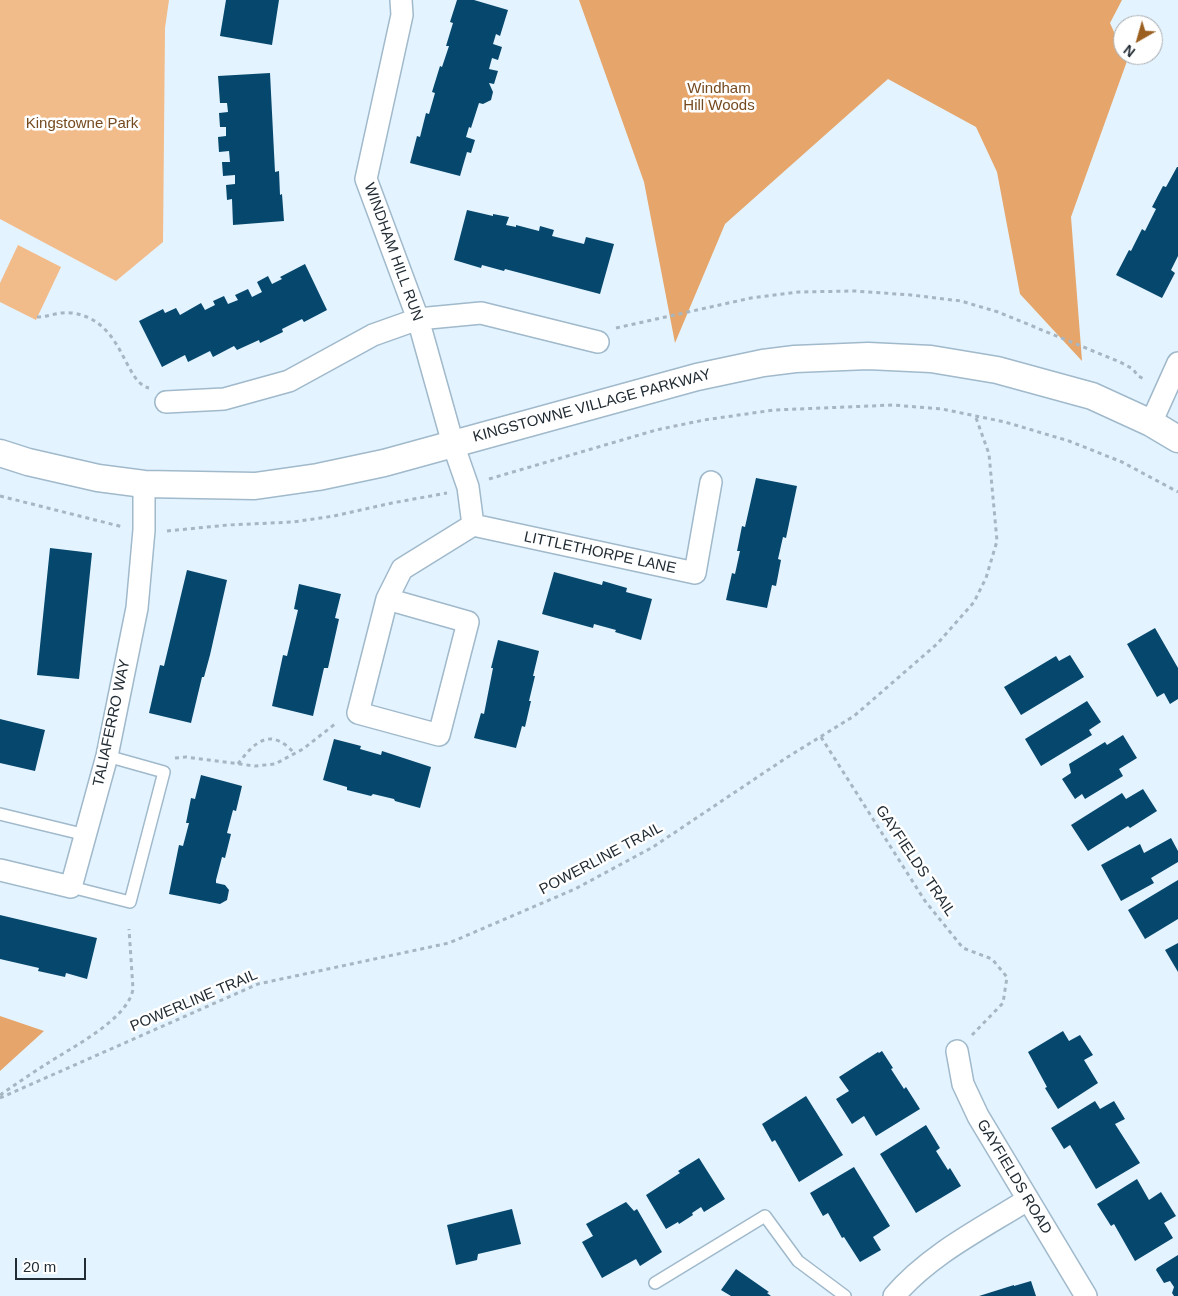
<!DOCTYPE html>
<html>
<head>
<meta charset="utf-8">
<style>
  body { margin:0 }
  #map { position:relative; width:1178px; height:1296px; overflow:hidden; background:#e3f3ff; font-family:Arial,sans-serif }
  canvas { display:block }
  .north { position:absolute; left:1113px; top:15px; width:50px; height:50px; box-sizing:border-box; background:#fff; border:1px solid #a7abae; border-radius:50%; rotate:218deg; font-size:14px; font-weight:700; line-height:20px; text-align:center; color:#222c34 }
  .north::after { content:''; display:block; margin:auto; width:18px; height:22px; background:#9b5f20; clip-path:polygon(50% 0,100% 100%,50% 72%,0 100%) }
  .scale { position:absolute; left:15px; top:1258px; width:71px; height:22px; box-sizing:border-box; border:2px solid #222c34; border-top:0; padding-left:6px; font-size:15px; line-height:18px; white-space:nowrap; color:#222c34; -webkit-text-stroke:4px #fff; paint-order:stroke }
</style>
</head>
<body>
<div id="map">
<canvas width="1178" height="1296"></canvas>
<div class="north">N</div>
<div class="scale">20 m</div>
</div>
<script>
const g = document.querySelector('canvas').getContext('2d');
g.lineJoin = 'round';
function paint(path, color) {
  g.fillStyle = color;
  g.fill(path, 'evenodd');
}
function trace(path, color, width, dash) {
  g.strokeStyle = color;
  g.lineWidth = width;
  g.lineCap = dash ? 'butt' : 'round';
  g.setLineDash(dash || []);
  g.stroke(path);
}
function drawText(font, color, halo, rows, align = 'center') {
  g.font = font + ' Arial,sans-serif';
  g.lineWidth = 5;
  g.setLineDash([]);
  g.textBaseline = 'middle';
  g.strokeStyle = halo;
  g.fillStyle = color;
  for (const [text, x, y, turn = 0] of rows) {
    g.save();
    g.translate(x, y);
    g.rotate((+turn || 0) * Math.PI / 180);
    g.textAlign = isNaN(turn) ? turn : align;
    if (halo) g.strokeText(text, 0, 0);
    g.fillText(text, 0, 0);
    g.restore();
  }
}
const green = new Path2D(`
  M0 0H169L165 28 163 242 116 281 0 219Z
  M18 245 61 267 36 320 0 302V283Z`);
const forest = new Path2D(`
  M579 0H1122L1110 23 1127 61 1071 217 1082 361 1020 294 997 172 976 127 888 79 725 224 675 343 644 182Z
  M0 1016 44 1031 0 1071Z`);
const building = new Path2D(`
  M226 0H279L272 45 220 36Z
  M457 0H474L508 10 500 36 496 34 493 44 502 47 498 60 492 58 489 69 498 71 494 84 489 83 493 92 491 100 483 104 479 103 471 128 469 127 466 137 475 140 471 153 467 152 460 176 410 163 417 136 420 137 426 113 429 114 435 93 432 92 440 66 442 67 449 46H446L453 23 450 22Z
  M270 73 275 172 279 171 280 195 282 194 284 221 233 225 232 199 227 200 226 185 235 184V175L223 176 222 162H230L229 151 219 152 218 137 226 136V127H220L219 113 228 112 227 103H220L218 76Z
  M1177 167H1178V256L1171 270 1175 273 1162 298 1116 275 1129 250 1131 251 1142 229 1145 231 1156 209 1152 207 1163 186 1166 187Z
  M467 210 493 216V214L509 217 506 225 516 227V225L539 231 540 226 554 230 552 236 584 244 586 237 614 244 600 294 505 269 504 271 482 265 481 268 454 260Z
  M305 264 327 310 304 322 302 319 282 329 283 332 260 343 259 340 237 350 234 346 213 357 210 351 188 362 185 355 162 367 139 321 163 309 165 313 176 308 180 315 201 303 205 310 215 305 213 301 224 296 228 304 238 300 235 295 248 289 252 297 262 292 257 282 268 276 272 284 282 279 280 277Z
  M756 478 797 486 786 538 783 537 778 559 781 560 776 586 772 585 767 608 726 600 732 573 735 574 740 551H737L742 526 745 527Z
  M50 548 92 553 79 679 37 675Z
  M187 570 227 580 210 655 204 677H202L191 723 149 713 160 665 164 666Z
  M554 572 602 585 603 581 627 588 626 592 652 599 641 640 615 632 616 630 594 624 593 628 542 614Z
  M299 584 341 594 335 618 339 619 328 668H324L313 716 272 706 283 655 287 656 298 610 294 609Z
  M1155 628 1178 668V699L1170 704 1164 693 1157 697 1127 644Z
  M498 640 539 651 533 676H535L529 701H531L525 727 522 726 516 748 474 738 481 713 484 714 493 668H491Z
  M1070 655 1084 677 1021 715 1004 687 1056 656 1059 661Z
  M1087 701 1101 722 1089 730 1092 735 1041 766 1025 739Z
  M0 719 45 730 35 771 0 763Z
  M1123 735 1137 758 1119 769 1123 776 1085 799 1082 794 1075 799 1062 779 1071 773 1069 764 1105 742 1107 745Z
  M334 739 361 746 360 749 381 755 382 751 431 767 420 808 395 801 394 799 373 794 371 796 347 790V787L323 780Z
  M201 775 242 786 236 811 233 810 227 833 231 834 225 858 222 857 216 880V883L225 885 229 890 227 900 220 904 169 894 179 845 183 846 189 823H186L191 798 195 799Z
  M1143 789 1157 811 1130 828 1128 826 1088 851 1071 825 1122 793 1126 799Z
  M1171 838 1178 851V862L1151 878 1154 883 1121 901 1101 865 1140 844 1144 853Z
  M1178 880V919L1145 939 1128 910Z
  M0 915 97 938 87 979 66 973 65 977 38 971 39 968 0 959Z
  M1178 943V972L1165 950Z
  M1063 1031 1069 1041 1080 1035 1093 1055 1084 1060 1098 1083 1058 1109 1045 1088 1047 1087 1028 1052Z
  M882 1051 893 1068 891 1069 904 1089 906 1087 920 1109 876 1136 864 1116 852 1124 836 1099 849 1091 839 1077 878 1052 879 1053Z
  M806 1096 843 1155 799 1182 775 1140 772 1142 762 1124Z
  M1095 1101 1100 1109 1114 1101 1125 1119 1115 1124 1140 1163 1096 1189 1070 1145 1064 1149 1051 1128Z
  M926 1125 940 1148 936 1151 948 1170 950 1168 961 1186 916 1213 880 1154Z
  M699 1158 725 1199 704 1212 701 1207 692 1213 693 1215 679 1224 678 1222 666 1229 646 1195 680 1173 678 1171Z
  M854 1167 890 1226 873 1237 881 1250 860 1262 844 1237 842 1238 828 1213 823 1216 810 1193Z
  M1137 1179 1149 1200 1161 1192 1176 1216 1164 1223 1173 1238 1135 1261 1114 1224 1111 1226 1097 1204Z
  M626 1202 634 1211 637 1209 662 1252 640 1266 636 1259 602 1278 582 1242 593 1236 586 1224Z
  M512 1209 521 1244 478 1254 477 1260 456 1265 447 1225Z
  M1178 1255V1296H1174L1172 1293 1174 1287 1170 1281 1164 1283 1156 1270 1157 1268Z
  M736 1269 769 1292 767 1293 771 1296H731L721 1290Z
  M1031 1281 1036 1296H979L1014 1285V1286Z`);
const path = new Path2D(`
  M37 317C49 317 60 311 72 313 124 320 123 382 149 388
  M616 328 751 298 799 292 855 291 911 295 961 301 998 312 1120 362 1133 369 1138 376 1146 380
  M489 479 656 430 704 420 774 410 893 405 942 409 1005 422 1069 441 1122 462 1178 492
  M0 496 123 527
  M167 531 228 525 293 522 334 516 392 503 447 493
  M821 737 925 901 963 948 992 959 1007 977 1003 1003 972 1035
  M175 758 186 757 255 766 275 764 303 749 335 724
  M238 764C255 741 271 727 294 753
  M0 1095C15 1085 30 1074 45 1065 70 1048 128 1020 133 989L129 929
  M0 1098 258 984 449 943 575 889 653 847 786 758 854 716 937 644 974 602 986 578 997 541 989 454 975 415`);
const service = new Path2D(`
  M0 814 86 835
  M71 887 130 902 164 772 107 756
  M655 1283 765 1216 798 1261 845 1296`);
const minor = new Path2D(`
  M401 0 402 15 366 179 418 319 453 444 468 487 473 525 695 573 711 482
  M166 402 224 399 289 381 373 335 418 319 481 313 598 342
  M1151 423 1178 363
  M387 599 468 622 439 735 358 713 387 599 402 569 473 525
  M0 870 71 887 107 756 137 608 144 530V484
  M957 1051 963 1084 978 1116 1086 1296
  M894 1296C930 1254 981 1229 1027 1200`);
const tertiary = new Path2D(`
  M0 453 28 462 98 478 144 484 255 486 318 477 384 463 697 377 763 363 795 359 868 356 931 359 997 370 1092 396 1151 423 1178 439`);
const parkNames = [
  ["Windham",719,89],
  ["Hill Woods",719,106],
  ["Kingstowne Park",82,124]
];
const streetNames = [
  ["WINDHAM HILL RUN",393,252,70],
  ["KINGSTOWNE VILLAGE PARKWAY",592,406,-15],
  ["LITTLETHORPE LANE",600,553,12],
  ["TALIAFERRO WAY",112,723,-78],
  ["POWERLINE TRAIL",601,859,-28],
  ["GAYFIELDS TRAIL",915,861,56],
  ["POWERLINE TRAIL",194,1001,-23],
  ["GAYFIELDS ROAD",1014,1177,59]
];
paint(green, '#f2bb8a');
paint(forest, '#e6a56a');
paint(building, '#06486d');
trace(service, '#a0b9cb', 14);
trace(minor, '#a0b9cb', 24);
trace(tertiary, '#a0b9cb', 29);
trace(path, '#a8b6c1', 3, [4, 4]);
trace(service, '#fff', 11);
trace(minor, '#fff', 21);
trace(tertiary, '#fff', 26);
drawText('15px', '#754a1f', '#fff', parkNames);
drawText('15px', '#222c34', '#fff', streetNames);
</script>
</body>
</html>
